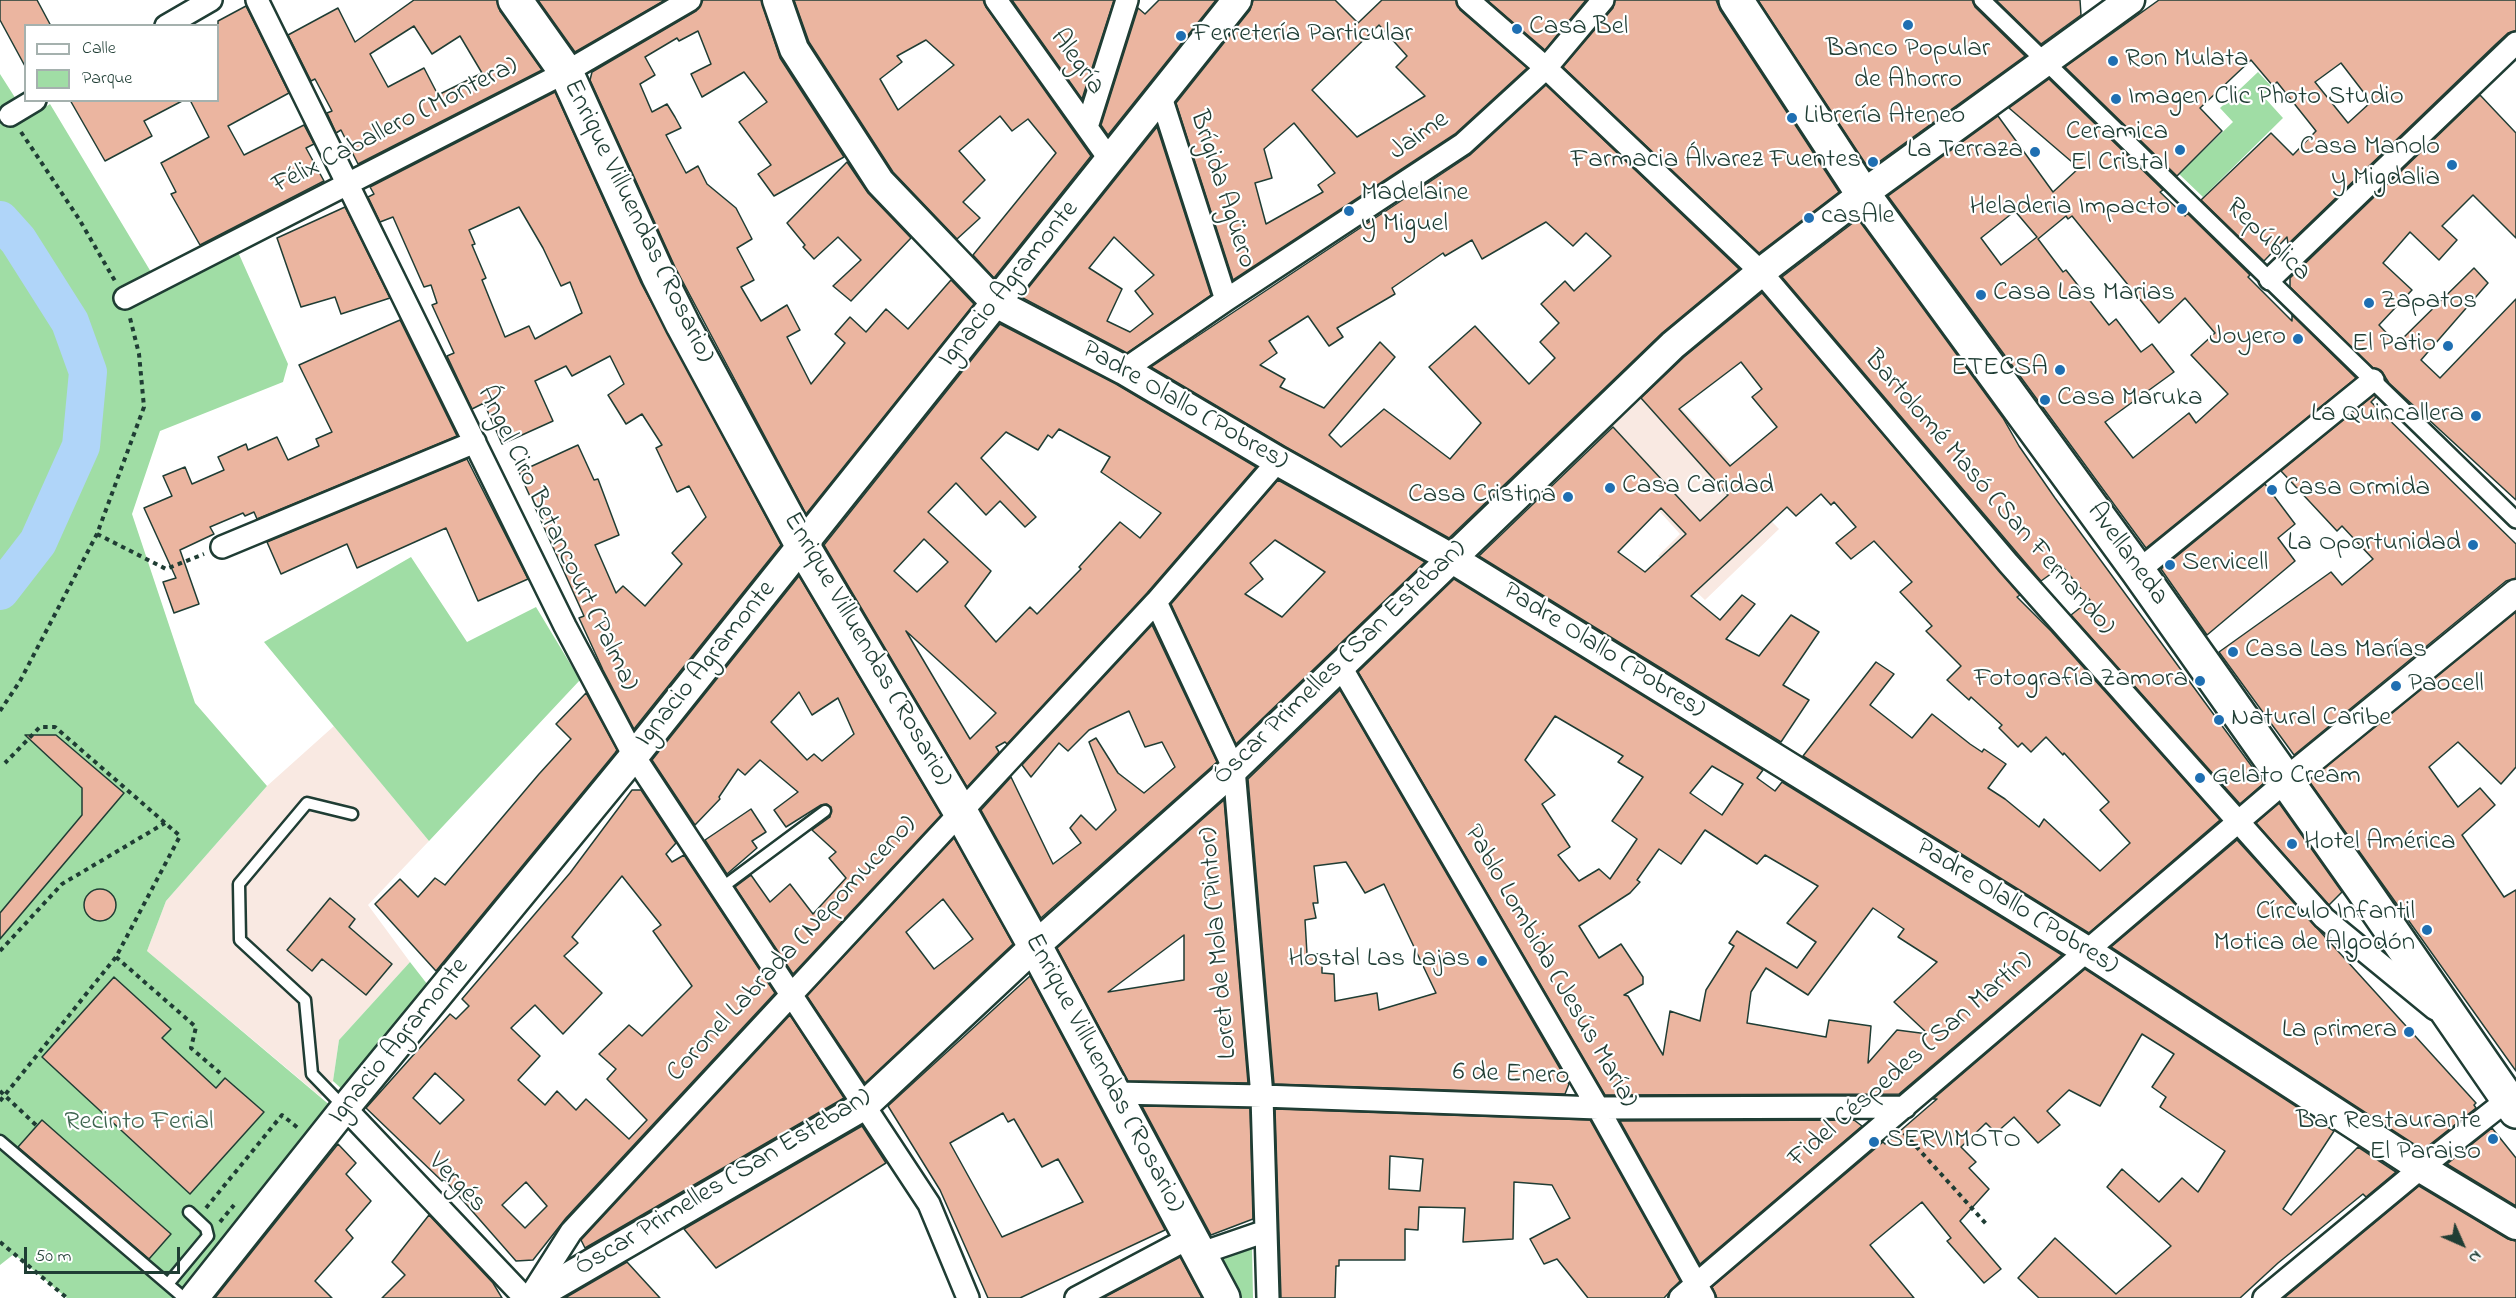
<!DOCTYPE html>
<html>
<head>
<meta charset="utf-8">
<style>
  body { margin:0 }
  #map { position:relative; width:2516px; height:1298px; overflow:hidden; background:#fff; font-family:"Indie Flower",sans-serif }
  canvas { display:block }
  .legend { position:absolute; left:24px; top:24px; width:195px; height:78px; box-sizing:border-box; background:#fff; border:2px solid #a5b1ae; margin:0; padding:8px 10px; list-style:none; font-size:18px; color:#1f3d34 }
  .legend li { display:flex; align-items:center; gap:12px; height:30px }
  .legend b { width:30px; border:2px solid #a5b1ae }
  .north { position:absolute; left:2432px; top:1214px; width:60px; height:60px; -webkit-text-stroke:4px #fff; paint-order:stroke; rotate:135deg; font-size:16px; font-weight:700; line-height:24px; text-align:center; color:#1f3d34 }
  .north::after { content:''; display:block; margin:auto; width:21px; height:27px; background:#1f3d34; clip-path:polygon(50% 0,100% 100%,50% 72%,0 100%) }
  .scale { position:absolute; left:24px; top:1247px; width:156px; height:27px; box-sizing:border-box; border:3px solid #1f3d34; border-top:0; padding-left:8px; font-size:18px; line-height:21px; white-space:nowrap; color:#1f3d34; -webkit-text-stroke:4px #fff; paint-order:stroke }
</style>
</head>
<body>
<div id="map">
<canvas width="2516" height="1298"></canvas>
<ul class="legend">
<li><b style="height:8px;background:#fff"></b>Calle</li>
<li><b style="height:16px;background:#a0dda5"></b>Parque</li>
</ul>
<div class="north">N</div>
<div class="scale">50 m</div>
</div>
<script>
const g = document.querySelector('canvas').getContext('2d');
g.lineJoin = 'round';
function paint(path, color) {
  g.fillStyle = color;
  g.fill(path, 'evenodd');
}
function trace(path, color, width, dash) {
  g.strokeStyle = color;
  g.lineWidth = width;
  g.lineCap = dash ? 'butt' : 'round';
  g.setLineDash(dash || []);
  g.stroke(path);
}
function drawText(font, color, halo, rows, align = 'center') {
  g.font = font + ' "Indie Flower",sans-serif';
  g.lineWidth = 4.5;
  g.setLineDash([]);
  g.textBaseline = 'middle';
  g.strokeStyle = halo;
  g.fillStyle = color;
  for (const [text, x, y, turn = 0] of rows) {
    g.save();
    g.translate(x, y);
    g.rotate((+turn || 0) * Math.PI / 180);
    g.textAlign = isNaN(turn) ? turn : align;
    if (halo) g.strokeText(text, 0, 0);
    g.fillText(text, 0, 0);
    g.restore();
  }
}
const built = new Path2D(`
  M1656 381 1750 483 1742 491 1779 529 1705 600 1658 556 1680 534 1594 439Z
  M334 726 429 841 368 905 410 962 339 1040 333 1081 321 1097 147 951 166 901 267 786Z`);
const green = new Path2D(`
  M2258 72 2272 87 2263 96 2283 118 2203 197 2179 174 2233 122 2220 108Z
  M0 74 28 118 50 104 163 292 238 252 288 364 283 382 160 431 132 514 195 703 267 786 166 901 147 951 332 1107 175 1298H67L14 1254 0 1265Z
  M411 557 467 642 536 607 580 680 429 841 264 642Z
  M410 962 431 989 345 1092 333 1081 339 1040Z
  M1252 1246 1253 1298H1240L1220 1261Z`);
const river = new Path2D(`
  M0 220 18 240 70 322 88 372 81 446 38 542 0 591`);
const building = new Path2D(`
  M0 0H37L51 26H26V68L0 20Z
  M414 0H497L500 11 542 70 358 164 341 130 336 133 327 113 332 111 315 79 311 81 288 35 338 8 355 42ZM414 26 432 54 460 36 482 73 438 95 424 68 388 87 370 54Z
  M538 0H665L575 52Z
  M703 0H761L780 58 844 157 774 196 758 174 771 165 739 122 767 102 744 72 702 97 691 74 711 64 698 31 679 41 677 38 645 57 655 75 640 84 652 112 667 104 675 117 681 128 666 135 686 173 698 166 707 184 736 208 752 239 737 248 754 280 741 287 761 321 787 305 800 330 787 337 811 384 845 343 835 334 850 317 866 332 886 309 908 329 951 280 974 304 806 514 675 267 590 80 592 72 696 11Z
  M794 0H983L986 7 1091 156 994 278 973 255 1056 153 1028 119 1012 131 1000 116 959 151 985 180 963 202 980 218 957 239 893 172 809 42ZM926 40 954 65 898 110 880 79 902 62 897 56Z
  M1012 0H1114L1082 99Z
  M1159 0H1216L1108 135 1101 125 1138 8 1145 14Z
  M1253 0H1335L1358 23 1382 0H1456L1460 10 1527 68 1455 134 1233 280 1176 103 1250 10ZM1379 25 1407 56 1396 67 1425 96 1357 137 1312 90ZM1294 123 1335 173 1318 185 1323 192 1266 224 1255 183 1272 178 1264 149Z
  M1487 0H1586L1545 50Z
  M1615 0H1716L1720 10 1839 192 1759 253 1563 67 1613 8Z
  M1758 0H1972L1975 7 2025 56 1869 169Z
  M1996 0H2080L2081 15 2041 44Z
  M2159 0H2516V31L2508 33 2496 44 2288 244 2287 237 2264 261 2201 200 2271 133 2293 155 2316 131 2277 82 2273 86 2251 60 2200 108 2222 131 2177 176 2065 67ZM2341 63 2371 102 2348 123 2315 82Z
  M246 6 289 93 228 126 244 155 304 125 314 144 306 148 324 181 200 245 171 194 176 192 161 163 209 137 190 100H218V21Z
  M2049 79 2163 190 2160 192 2185 216 2187 213 2250 275 2248 277 2292 321V315L2356 378 2146 548 1888 196 1998 116 2053 192 2079 168 2009 108ZM2015 211 2037 237 2001 265 1981 238ZM2066 216 2068 219 2072 216 2159 323 2185 298 2215 333 2191 355 2228 394 2196 423 2189 413 2133 458 2105 422 2174 372 2152 344 2141 352 2116 319 2109 325 2066 270 2063 272 2038 239Z
  M1546 85 1739 269 1662 333 1449 538 1286 447 1151 367 1470 155ZM1546 222 1573 246 1586 233 1611 256 1574 291 1565 281 1541 304 1559 323 1540 342 1555 358 1529 384 1475 326 1429 367 1481 423 1450 459 1384 409 1341 447 1329 435 1395 357 1380 342 1324 408 1280 387 1285 379 1260 365 1277 353 1269 341 1308 316 1329 346 1343 337 1337 328 1395 294 1392 288 1443 253 1445 256 1472 240 1482 259Z
  M555 92 641 283 781 545 634 729 603 670 579 618 584 616 519 472 578 445 594 480 598 479 619 535 595 545 616 593 623 586 645 606 682 564 672 553 706 517 689 486 677 492 656 448 662 445 642 414 626 424 618 411 608 395 624 384 610 356 572 376 566 366 535 381 553 421 502 444 484 403 472 409 447 356 454 353 432 305 437 303 431 285 424 287 393 217 380 222 368 197 374 194 370 187ZM519 207 543 248 561 286 570 282 582 313 535 339 529 326 505 337 482 280 486 278 472 245 475 244 469 230Z
  M2480 95 2516 133V238L2473 195 2442 226 2457 240 2439 260 2410 232 2383 263 2412 290 2379 325 2397 344 2474 268 2488 283 2421 360 2440 378 2516 299V500L2389 383 2382 372 2373 368 2290 287V278Z
  M70 100H184L144 121 152 136 105 161Z
  M1157 127 1211 295 1127 353 1021 297ZM1114 237 1154 275 1135 291 1153 314 1130 332 1107 321 1122 289 1089 268Z
  M847 162 868 193 911 238 851 301 833 286 861 260 838 237 814 259 803 247 805 245 787 223Z
  M345 207 390 298 341 314 335 297 301 307 277 238Z
  M1858 219 2003 418 2019 446 2055 498 2264 783 2240 804 2071 615 2090 600 2062 566 2041 581 1782 277Z
  M1762 293 2020 595 2017 597 2051 631 2220 820 2089 933 1803 756 1876 662 1894 674 1870 705 1912 738 1932 714 1970 744 1982 752 1984 749 2006 764 1988 788 2005 799 2039 827 2044 819 2100 871 2130 843 2100 810 2109 802 2064 753 2063 755 2046 737 2031 752 2022 743 2018 747 1999 728 2002 725 1971 697 1969 700 1947 680 1961 666 1926 631 1932 626 1900 592 1912 582 1874 541 1851 559 1836 543 1856 527 1834 502 1831 505 1821 494 1796 516 1787 507 1691 596 1720 620 1742 595 1755 604 1726 639 1759 656 1791 615 1819 632 1783 685 1809 700 1781 742 1479 556 1613 427 1700 521 1728 495 1641 398 1684 357ZM1741 362 1762 389 1752 397 1777 427 1730 466 1679 409ZM1661 508 1686 534 1645 572 1618 552Z
  M400 320 457 436 257 519 254 512 245 516 243 513 210 527 214 534 180 550 199 604 174 613 163 582 176 578 144 508 172 496 163 476 185 467 192 484 224 470 218 457 246 444 248 450 277 437 288 460 319 446 316 439 332 432 299 365Z
  M1000 324 1116 384 1256 467 1147 593 1007 744 1005 742 996 747 999 752 967 787 824 545ZM1059 429 1110 457 1101 472 1161 513 1140 538 1120 522 1079 567 1081 569 1037 614 1030 607 996 642 965 606 991 571 928 512 956 483 986 515 1000 501 1025 527 1036 517 981 458 1006 432 1038 450 1048 435 1052 438ZM924 539 948 562 917 592 894 571ZM906 631 996 713 970 739Z
  M2374 395 2376 397 2371 402 2516 544V578L2506 581 2294 755 2219 652 2331 572 2342 585 2373 559 2342 526 2337 531 2281 471Z
  M467 459 528 579 478 601 446 528 357 568 347 544 281 574 267 542Z
  M1278 480 1425 562 1236 744 1171 604ZM1275 540 1325 572 1282 617 1245 594 1263 579 1250 563Z
  M2265 484 2295 524 2278 538 2295 561 2207 635 2161 569Z
  M799 576 941 815 793 974 735 887 751 875 770 902 790 884 813 914 846 878 829 858 836 852 812 830 830 817 831 807 827 804 821 805 786 827 774 810 798 792 760 760 745 775 738 769 719 797 720 799 695 825 652 760ZM799 692 812 715 838 698 854 734 822 761 814 754 807 760 771 722Z
  M1454 579 1763 770 1757 778 1775 791 1782 782 2062 955 1899 1094 1605 1095 1358 672ZM1555 716 1623 756 1618 762 1643 777 1612 821 1637 839 1610 879 1599 869 1579 881 1558 855 1570 847 1542 804 1555 795 1525 760ZM1712 766 1743 784 1722 815 1690 793ZM1705 830 1757 864 1765 855 1818 886 1787 923 1816 942 1797 968 1737 931 1729 943 1734 946 1706 990 1700 1021 1670 1011 1663 1055 1628 996 1624 995 1643 984V977L1621 944 1599 958 1579 926 1630 893 1640 882 1637 880 1659 849 1681 864ZM1873 908 1904 929 1898 937 1937 962 1894 1002 1928 1034 1897 1030 1868 1063 1871 1026 1829 1020 1826 1037 1747 1023 1751 992 1766 968 1808 995Z
  M2516 612V767L2501 784 2458 742 2429 767 2458 807 2480 788 2495 805 2462 835 2504 897 2516 890V1071L2309 781Z
  M1152 625 1217 762 1041 918 981 810 1011 777 1053 864 1081 843 1070 828 1081 815 1096 830 1116 810 1089 742 1096 738 1118 773 1144 793 1175 767 1162 742 1145 747 1129 711 1089 730 1068 751 1059 743 1031 777 1022 765Z
  M1340 690 1569 1084 1565 1094 1274 1084 1248 779ZM1346 862 1365 893 1384 884 1436 993 1379 1010 1377 993 1335 1001 1334 974 1322 973V954H1307L1305 920 1316 918 1313 903H1318L1314 866Z
  M586 693 617 750 615 753 436 971 375 904 400 879 418 897 435 878 445 885 539 774 571 739 556 724Z
  M25 735H56L124 793 0 939V913L82 815V788Z
  M632 790H641L676 843 666 854 672 862 684 855 775 993 566 1218 533 1260 516 1261 444 1179 442 1181 366 1108 450 1014 456 1019 469 1006 462 999 570 873ZM622 876 661 925 653 931 692 986 642 1036 629 1025 599 1054 616 1069 607 1079 647 1120 629 1139 586 1099 576 1110 557 1091 545 1105 518 1080 540 1056 511 1028 535 1005 563 1034 602 993 564 956 578 943 572 937ZM435 1073 464 1100 440 1124 413 1098ZM526 1182 547 1206 525 1228 502 1205Z
  M1224 800 1248 1083 1128 1081 1057 948ZM1184 935V980L1108 992Z
  M2279 803 2342 892 2329 905 2256 823Z
  M751 809 766 832 752 841 757 848 727 874 705 840Z
  M954 838 1013 944 865 1083 807 996ZM943 899 973 939 934 969 906 932Z
  M2237 840 2476 1103 2474 1105 2476 1108 2423 1150 2111 947Z
  M84 905a16 16 0 1 1 32 0a16 16 0 1 1-32 0Z
  M330 898 355 919 349 927 392 964 366 995 322 959 312 971 287 950Z
  M2085 969 2334 1131 2283 1209 2291 1215 2358 1147 2396 1172 2366 1197 2363 1194 2278 1263 2240 1298H2039L2018 1278 2055 1238 2116 1294 2171 1246 2107 1187 2122 1169 2159 1202 2182 1178 2198 1192 2225 1151 2160 1107 2166 1097 2152 1087 2174 1054 2142 1034 2100 1106 2069 1090 2047 1111 2060 1125 2038 1143 2014 1117 1996 1133 1986 1123 1961 1147 1976 1162 1969 1168 1989 1189 1960 1221 2001 1269 1984 1283 1947 1241 1951 1238 1922 1202 1870 1245 1914 1298H1717L1712 1287 1883 1142 1885 1144 1937 1099H1933Z
  M1030 976 1165 1230 1020 1298H988L940 1190 888 1106ZM1003 1113 1008 1122 1014 1119 1042 1167 1058 1159 1083 1202 1002 1237 950 1143Z
  M114 977 171 1029 162 1038 216 1088 225 1078 264 1112 190 1194 42 1057Z
  M790 1015 844 1098 585 1248 581 1240Z
  M1142 1106 1250 1108 1253 1219 1211 1235Z
  M1275 1109 1590 1120 1680 1281 1664 1298H1588L1557 1259 1544 1264 1530 1239 1570 1218 1552 1185 1514 1182 1513 1239 1463 1242 1465 1208 1419 1207 1418 1230 1405 1229V1260H1339V1266H1336L1335 1298H1281ZM1390 1156 1423 1159 1420 1191 1389 1189Z
  M42 1120 171 1234 149 1259 18 1147Z
  M1854 1120 1862 1126 1700 1264 1620 1121Z
  M862 1126 886 1163 716 1268 684 1229Z
  M2492 1128 2516 1158V1206L2447 1164Z
  M338 1144 356 1163 346 1174 371 1201 346 1230 353 1238 315 1281 332 1298H215Z
  M2419 1186 2508 1239 2516 1241V1298H2284Z
  M429 1215 493 1283 502 1298H382L405 1275 392 1262Z
  M1180 1257 1202 1298H1103Z
  M627 1262 660 1298H565Z`);
const path = new Path2D(`
  M21 132 79 219 115 281
  M97 534 166 569 204 554
  M0 711 20 681 97 534 144 407 139 354 130 318
  M0 951 62 884 165 823
  M116 957 196 1027 191 1048 220 1073
  M0 1091 37 1126
  M0 1101 116 957 180 836 55 727H40L5 763
  M1904 1133 1988 1226
  M206 1208 282 1115 298 1128
  M220 1222 234 1205
  M0 1242 67 1298`);
const service = new Path2D(`
  M720 889 825 811
  M344 1107 312 1074 305 1000 240 940 239 884 307 803 352 814
  M0 1141 184 1298
  M168 1284 208 1236 206 1228 189 1212`);
const pedestrian = new Path2D(`
  M1982 0 2516 520`);
const minor = new Path2D(`
  M257 0 565 626 634 756 929 1204 968 1298
  M996 0 1110 160
  M1468 0 1546 68 1761 272 2008 563 2324 918 2435 1009
  M166 26 211 0
  M1161 97 1226 300
  M10 115 35 100
  M1087 127 1127 0
  M2270 279 2516 43
  M125 298 566 72 690 0
  M1124 370 1226 300 1463 144 1546 68 1603 0
  M222 547 475 442
  M2138 571 2373 380
  M1156 602 1234 769 1262 1096 1268 1298
  M1341 667 1598 1108 1704 1298
  M1115 1093 1262 1096 1598 1108 1905 1107
  M345 1108 525 1298
  M1199 1254 1266 1231
  M529 1298 571 1232 1156 602 1278 461
  M1076 1298 1189 1238
  M1680 1298 2286 781
  M2264 1298 2421 1168 2516 1093`);
const tertiary = new Path2D(`
  M2286 781 2516 593`);
const secondary = new Path2D(`
  M777 0 794 49 880 182 996 303 1124 370 1278 461 1451 558 2087 951 2421 1168 2516 1225
  M194 1298 345 1108 634 756 1237 0
  M532 1298 865 1105 1035 946 1234 769 1673 345 1761 272 1863 194 2130 0`);
const primary = new Path2D(`
  M515 0 566 72 658 275 683 325 802 545 960 811 1035 946 1223 1298
  M1736 0 1863 194 2138 571 2362 888 2516 1111`);
const markers = [
  [1908,25,6,"#1f6fb2"],
  [1517,29,6,"#1f6fb2"],
  [1181,36,6,"#1f6fb2"],
  [2113,61,6,"#1f6fb2"],
  [2116,99,6,"#1f6fb2"],
  [1792,118,6,"#1f6fb2"],
  [2180,150,6,"#1f6fb2"],
  [2035,152,6,"#1f6fb2"],
  [1873,162,6,"#1f6fb2"],
  [2452,165,6,"#1f6fb2"],
  [2182,209,6,"#1f6fb2"],
  [1349,211,6,"#1f6fb2"],
  [1809,218,6,"#1f6fb2"],
  [1981,295,6,"#1f6fb2"],
  [2369,303,6,"#1f6fb2"],
  [2298,339,6,"#1f6fb2"],
  [2448,346,6,"#1f6fb2"],
  [2060,370,6,"#1f6fb2"],
  [2045,400,6,"#1f6fb2"],
  [2476,416,6,"#1f6fb2"],
  [1610,488,6,"#1f6fb2"],
  [2272,490,6,"#1f6fb2"],
  [1568,497,6,"#1f6fb2"],
  [2473,545,6,"#1f6fb2"],
  [2170,565,6,"#1f6fb2"],
  [2233,652,6,"#1f6fb2"],
  [2200,681,6,"#1f6fb2"],
  [2396,686,6,"#1f6fb2"],
  [2219,720,6,"#1f6fb2"],
  [2200,778,6,"#1f6fb2"],
  [2292,844,6,"#1f6fb2"],
  [2427,930,6,"#1f6fb2"],
  [1482,961,6,"#1f6fb2"],
  [2409,1032,6,"#1f6fb2"],
  [2493,1139,6,"#1f6fb2"],
  [1874,1142,6,"#1f6fb2"]
];
const poiNames = [
  ["Casa Bel",1529,29],
  ["Ferretería Particular",1193,36],
  ["Banco Popular",1908,51,"center"],
  ["de Ahorro",1908,82,"center"],
  ["Ron Mulata",2125,61],
  ["Imagen Clic Photo Studio",2128,99],
  ["Librería Ateneo",1804,118],
  ["Ceramica",2168,134,"right"],
  ["El Cristal",2168,165,"right"],
  ["Casa Manolo",2440,149,"right"],
  ["y Migdalia",2440,180,"right"],
  ["La Terraza",2023,152,"right"],
  ["Farmacia Álvarez Fuentes",1861,162,"right"],
  ["Madelaine",1361,195],
  ["y Miguel",1361,226],
  ["Heladeria Impacto",2170,209,"right"],
  ["casAle",1821,218],
  ["Casa Las Marias",1993,295],
  ["Zapatos",2381,303],
  ["Joyero",2286,339,"right"],
  ["El Patio",2436,346,"right"],
  ["ETECSA",2048,370,"right"],
  ["Casa Maruka",2057,400],
  ["La Quincallera",2464,416,"right"],
  ["Casa Caridad",1622,488],
  ["Casa Ormida",2284,490],
  ["Casa Cristina",1556,497,"right"],
  ["La Oportunidad",2461,545,"right"],
  ["Servicell",2182,565],
  ["Casa Las Marías",2245,652],
  ["Fotografía Zamora",2188,681,"right"],
  ["Paocell",2408,686],
  ["Natural Caribe",2231,720],
  ["Gelato Cream",2212,778],
  ["Hotel América",2304,844],
  ["Círculo Infantil",2415,914,"right"],
  ["Motica de Algodón",2415,945,"right"],
  ["Hostal Las Lajas",1470,961,"right"],
  ["La primera",2397,1032,"right"],
  ["Bar Restaurante",2481,1123,"right"],
  ["El Paraiso",2481,1154,"right"],
  ["SERVIMOTO",1886,1142]
];
const streetNames = [
  ["Alegría",1076,63,54],
  ["Félix Caballero (Montera)",396,127,-27],
  ["Jaime",1420,137,-35],
  ["Brígida Agüero",1221,190,72],
  ["Enrique Villuendas (Rosario)",637,222,64],
  ["República",2267,241,44],
  ["Ignacio Agramonte",1010,285,-51],
  ["Padre Olallo (Pobres)",1184,407,30],
  ["Bartolomé Masó (San Fernando)",1988,494,49],
  ["Ángel Ciro Betancourt (Palma)",556,539,64],
  ["Avellaneda",2126,555,54],
  ["Enrique Villuendas (Rosario)",866,650,60],
  ["Padre Olallo (Pobres)",1603,652,32],
  ["Óscar Primelles (San Esteban)",1341,664,-44],
  ["Ignacio Agramonte",707,665,-51],
  ["Padre Olallo (Pobres)",2016,908,32],
  ["Loret de Mola (Pintor)",1220,943,-95],
  ["Coronel Labrada (Nepomuceno)",793,950,-47],
  ["Pablo Lombida (Jesús María)",1549,967,60],
  ["Ignacio Agramonte",400,1042,-51],
  ["Fidel Céspedes (San Martín)",1912,1061,-41],
  ["Enrique Villuendas (Rosario)",1103,1074,62],
  ["6 de Enero",1511,1076,2],
  ["Vergés",456,1184,46],
  ["Óscar Primelles (San Esteban)",724,1184,-31]
];
const parkNames = [
  ["Recinto Ferial",139,1124]
];
paint(built, '#f9e9e2');
paint(green, '#a0dda5');
trace(river, '#b0d5f9', 38);
paint(building, '#ebb5a0');
trace(building, '#1f3d34', 1.5);
trace(service, '#1f3d34', 15);
trace(pedestrian, '#1f3d34', 20);
trace(minor, '#1f3d34', 26);
trace(tertiary, '#1f3d34', 30);
trace(secondary, '#1f3d34', 33);
trace(primary, '#1f3d34', 38);
trace(path, '#1f3d34', 4, [4.5, 4.5]);
trace(service, '#fff', 10);
trace(pedestrian, '#fff', 15);
trace(minor, '#fff', 21);
trace(tertiary, '#fff', 26);
trace(secondary, '#fff', 28);
trace(primary, '#fff', 33);
for (const [x, y, r, color] of markers) {
  const dot = new Path2D();
  dot.arc(x, y, r, 0, 2 * Math.PI);
  g.fillStyle = color;
  g.fill(dot);
  trace(dot, '#fff', 2);
}
drawText('27px', '#1f3d34', '#fff', poiNames, 'left');
drawText('27px', '#1f3d34', '#fff', streetNames);
drawText('27px', '#3f6550', '#fff', parkNames);
</script>
</body>
</html>
